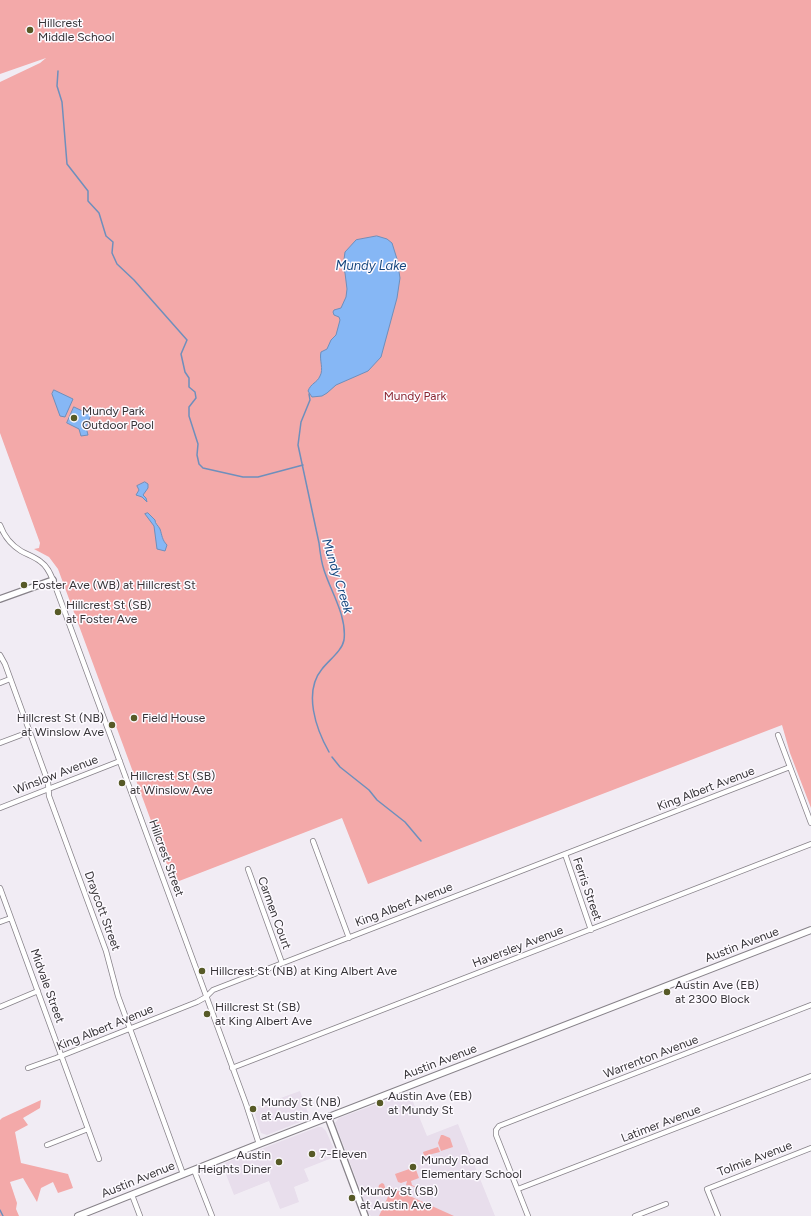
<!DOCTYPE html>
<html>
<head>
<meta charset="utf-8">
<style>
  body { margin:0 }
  canvas { display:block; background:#f1ecf4 }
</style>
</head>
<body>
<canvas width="811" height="1216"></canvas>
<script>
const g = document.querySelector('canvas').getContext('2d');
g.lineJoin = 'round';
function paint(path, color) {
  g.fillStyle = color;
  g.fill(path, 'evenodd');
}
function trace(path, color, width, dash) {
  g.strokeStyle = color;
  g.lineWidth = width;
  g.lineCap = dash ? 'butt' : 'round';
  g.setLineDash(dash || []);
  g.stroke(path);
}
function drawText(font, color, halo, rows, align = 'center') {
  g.font = font + ' Figtree,sans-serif';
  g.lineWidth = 3;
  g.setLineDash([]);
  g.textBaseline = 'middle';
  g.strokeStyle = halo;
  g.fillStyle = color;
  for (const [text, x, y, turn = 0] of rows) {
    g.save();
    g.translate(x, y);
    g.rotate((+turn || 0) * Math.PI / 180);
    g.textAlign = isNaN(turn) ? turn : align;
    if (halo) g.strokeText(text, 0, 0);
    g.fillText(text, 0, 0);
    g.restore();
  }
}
const built = new Path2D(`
  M300 1091 310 1118 267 1135 261 1133 253 1108Z
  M409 1092 427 1136 458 1124 495 1216H371L367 1212 360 1194V1189L335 1123 339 1118Z
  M318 1127H322L326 1131 337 1156 304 1169 309 1181 294 1187 299 1202 280 1209 269 1181 234 1195 222 1164Z`);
const green = new Path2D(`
  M0 0H811V808L790 753 782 725 368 884 342 818 174 883 58 569 49 557 34 549 39 548 40 543 0 433V82L40 63 46 58 0 74Z
  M41 1100 40 1108 23 1118 28 1125 15 1132 21 1163 68 1174 73 1188 58 1193 53 1182 41 1188 37 1202 23 1178 10 1182 17 1203 16 1209 19 1216H0V1120L2 1118Z
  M441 1135H443L450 1138 453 1147 441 1151 438 1143Z
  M438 1147 440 1152 424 1156 423 1152Z
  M415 1167 419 1178 411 1181 412 1185 432 1196 412 1186 406 1185 407 1181 401 1183 398 1182 395 1174Z
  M382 1183 384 1184 385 1187 384 1194H377L379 1185Z
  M392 1188 454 1216H379Z`);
const water = new Path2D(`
  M377 236 387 239 392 243 397 259 400 278 397 298 381 357 368 371 336 385 327 393 322 396 312 397 308 391C311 383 317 383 320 376 324 369 319 360 321 352L327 349 331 340 336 335 340 320 339 317 334 315 333 312 334 310 341 308 346 297 347 289 345 273 343 267 345 252 356 240Z
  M54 390 73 399 65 417 60 416 52 394Z
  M74 407 91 415 86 427 88 435 81 436 79 429 67 423Z
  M145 482 148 484V488L143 495 146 498 147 502 142 497 136 495 139 490 137 486Z
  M148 513 155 520C155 524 158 525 160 529 162 535 162 540 167 545L165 551 157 549 154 526 145 514Z`);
const stream = new Path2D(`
  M58 71 57 86 62 102 67 164 88 191V201L99 213 106 236 113 242 112 253 117 264 134 280 187 340 181 354 185 372 189 378V387L195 392 196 398 189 407V416L198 444 197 455 199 464 203 468 243 477H258L303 465
  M309 394 310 400 301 422 298 445 319 543C320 552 321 561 324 570 331 592 347 616 344 640 342 651 329 660 322 669 303 692 316 729 329 752
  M332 757 340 767 369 790 377 800 405 822 421 841
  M0 1210 3 1216`);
const minor = new Path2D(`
  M0 525C4 536 11 545 21 551 28 555 35 557 41 562 47 566 50 573 53 580L246 1104 259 1144
  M0 655 5 664 48 782 49 796 106 951 118 996 183 1174
  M0 683 10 679
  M778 735 811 823
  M0 743 29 732
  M0 808 120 761
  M313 841 349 938
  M565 854 591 930
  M248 869 282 963
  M0 888 99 1159
  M0 922 11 918
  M0 1007 38 991
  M28 1068 56 1058 197 1002 206 997 213 990 790 767
  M232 1068 811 844
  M47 1145 88 1129
  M194 1170 212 1216
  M518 1189 811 1076
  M132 1195 140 1216
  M528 1216 496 1135V1130L499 1126 811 1005
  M635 1216 666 1204
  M718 1216 707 1189 811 1148`);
const tertiary = new Path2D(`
  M0 599 53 580
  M328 1117 365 1216`);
const secondary = new Path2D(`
  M78 1216 259 1144 811 930`);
const markers = [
  [30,30,4,"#575a27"],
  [74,418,4,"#575a27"],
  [24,585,4,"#575a27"],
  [58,612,4,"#575a27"],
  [134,718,4,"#575a27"],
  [112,725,4,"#575a27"],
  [122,783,4,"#575a27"],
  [202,971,4,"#575a27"],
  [667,992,4,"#575a27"],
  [207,1014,4,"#575a27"],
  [380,1103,4,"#575a27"],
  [253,1109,4,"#575a27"],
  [312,1154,4,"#575a27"],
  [279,1162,4,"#575a27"],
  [413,1167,4,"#575a27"],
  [352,1198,4,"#575a27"]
];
const poiNames = [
  ["Hillcrest",38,23],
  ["Middle School",38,37],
  ["Mundy Park",82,411],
  ["Outdoor Pool",82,425],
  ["Foster Ave (WB) at Hillcrest St",32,585],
  ["Hillcrest St (SB)",66,605],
  ["at Foster Ave",66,619],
  ["Hillcrest St (NB)",104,718,"right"],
  ["at Winslow Ave",104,732,"right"],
  ["Field House",142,718],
  ["Hillcrest St (SB)",130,776],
  ["at Winslow Ave",130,790],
  ["Hillcrest St (NB) at King Albert Ave",210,971],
  ["Austin Ave (EB)",675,985],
  ["at 2300 Block",675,999],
  ["Hillcrest St (SB)",215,1007],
  ["at King Albert Ave",215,1021],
  ["Austin Ave (EB)",388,1096],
  ["at Mundy St",388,1110],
  ["Mundy St (NB)",261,1102],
  ["at Austin Ave",261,1116],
  ["7-Eleven",320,1154],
  ["Austin",271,1155,"right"],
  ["Heights Diner",271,1169,"right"],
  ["Mundy Road",421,1160],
  ["Elementary School",421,1174],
  ["Mundy St (SB)",360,1191],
  ["at Austin Ave",360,1205]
];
const parkNames = [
  ["Mundy Park",415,396]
];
const streetNames = [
  ["Winslow Avenue",56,775,-21],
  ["King Albert Avenue",706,789,-21],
  ["Hillcrest Street",166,858,70],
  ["Ferris Street",587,889,71],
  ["King Albert Avenue",404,905,-21],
  ["Draycott Street",102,911,70],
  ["Carmen Court",274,913,70],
  ["Austin Avenue",742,945,-21],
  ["Haversley Avenue",518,947,-21],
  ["Midvale Street",47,986,70],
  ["King Albert Avenue",105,1028,-22],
  ["Warrenton Avenue",651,1057,-21],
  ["Austin Avenue",440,1062,-21],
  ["Latimer Avenue",661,1124,-21],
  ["Tolmie Avenue",755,1159,-21],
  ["Austin Avenue",138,1180,-22]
];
const waterNames = [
  ["Mundy Lake",371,266],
  ["Mundy Creek",337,576,73]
];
paint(built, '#e8deec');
paint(green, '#f3a9a9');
paint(water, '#86b7f5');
trace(water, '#6e8fbc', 1);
trace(stream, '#6e8fbc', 1.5);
trace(minor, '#878289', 6);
trace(tertiary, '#878289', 8);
trace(secondary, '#878289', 8);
trace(minor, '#fff', 4.5);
trace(tertiary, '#fff', 5.5);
trace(secondary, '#fff', 6);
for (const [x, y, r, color] of markers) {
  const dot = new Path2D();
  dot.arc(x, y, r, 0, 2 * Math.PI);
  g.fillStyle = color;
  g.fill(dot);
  trace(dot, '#fdfaff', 1.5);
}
drawText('12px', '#363337', '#fdfaff', poiNames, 'left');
drawText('12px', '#8a2631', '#fdfaff', parkNames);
drawText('12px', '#363337', '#fdfaff', streetNames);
drawText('italic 13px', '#16467e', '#fdfaff', waterNames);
</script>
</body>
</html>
